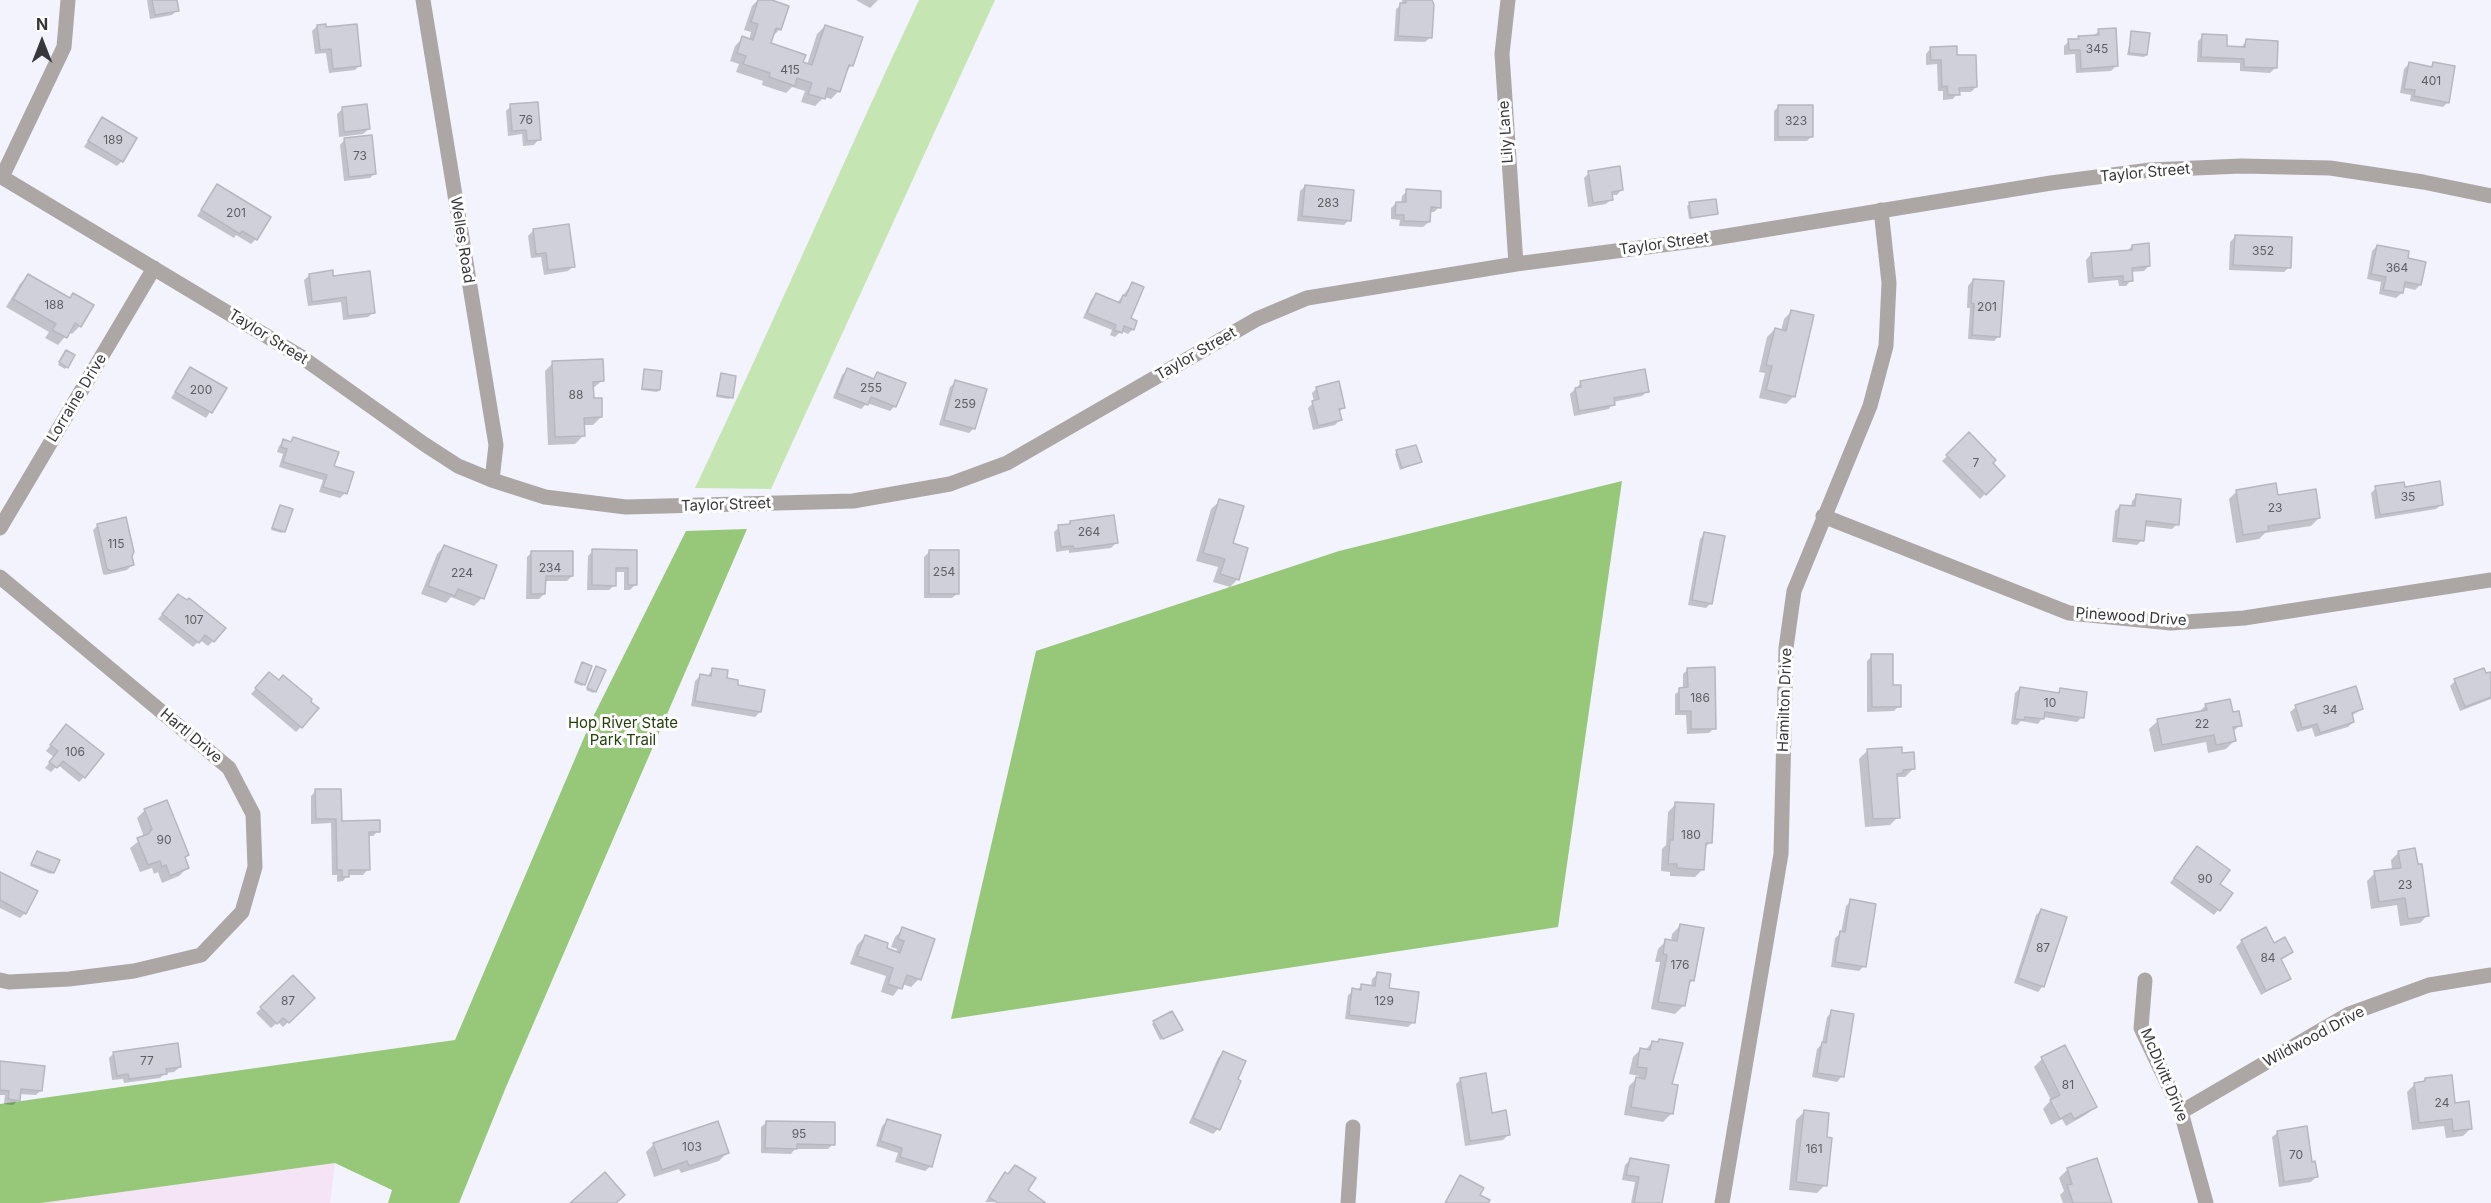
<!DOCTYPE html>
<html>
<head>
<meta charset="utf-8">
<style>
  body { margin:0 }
  #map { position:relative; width:2491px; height:1203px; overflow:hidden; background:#f2f3fd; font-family:Inter,sans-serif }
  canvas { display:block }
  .north { position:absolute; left:12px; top:12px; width:60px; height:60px; -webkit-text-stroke:4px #fff; paint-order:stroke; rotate:0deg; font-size:16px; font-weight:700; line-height:24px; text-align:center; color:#38383c }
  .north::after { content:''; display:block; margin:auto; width:21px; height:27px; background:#38383c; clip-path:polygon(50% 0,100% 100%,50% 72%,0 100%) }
</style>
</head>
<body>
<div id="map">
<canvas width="2491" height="1203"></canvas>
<div class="north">N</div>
</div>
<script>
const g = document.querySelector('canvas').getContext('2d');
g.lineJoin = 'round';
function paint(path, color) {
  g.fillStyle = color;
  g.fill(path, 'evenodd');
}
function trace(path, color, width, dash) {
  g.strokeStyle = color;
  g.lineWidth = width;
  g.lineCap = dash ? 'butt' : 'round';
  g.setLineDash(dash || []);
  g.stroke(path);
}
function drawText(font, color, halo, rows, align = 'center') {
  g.font = font + ' Inter,sans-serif';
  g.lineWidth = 6;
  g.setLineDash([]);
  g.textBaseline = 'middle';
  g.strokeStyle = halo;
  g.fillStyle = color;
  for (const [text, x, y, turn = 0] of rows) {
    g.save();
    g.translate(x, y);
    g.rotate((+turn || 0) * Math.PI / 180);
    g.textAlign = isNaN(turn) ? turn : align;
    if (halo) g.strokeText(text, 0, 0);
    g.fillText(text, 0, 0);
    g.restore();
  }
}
const industrial = new Path2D(`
  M335 1163 330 1203H41Z`);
const green = new Path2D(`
  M919 0H995L771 489 695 488C772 326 843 162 919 0Z`);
const forest = new Path2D(`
  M1622 481 1558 927 951 1019 1036 651 1339 551Z
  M747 529 506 1087 459 1203H388L392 1190 335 1163 41 1203H0V1104L455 1040 592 719 686 531Z`);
const shadow = new Path2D(`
  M147 0H176L177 10 172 15 150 19Z
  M758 0H767L780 29 772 37 769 44 801 63 807 65 817 34 825 26 852 65 845 72 839 91 831 99 824 97 815 106 801 102 805 91 792 87 786 93 762 85 763 81 736 72 739 64 730 61 735 46 743 38 749 40 751 32 744 30 752 6Z
  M856 0H878L870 8Z
  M1402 0H1430L1431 37 1425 42 1394 41 1396 9 1402 4Z
  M317 26 360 65 355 70 329 73 326 53 315 54 312 31Z
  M2099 31 2116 66 2111 71 2076 73 2075 54 2064 55V46L2069 41H2075L2079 37 2093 36Z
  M2132 32 2146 55 2144 57 2127 55Z
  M2203 36 2225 48H2241L2246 41 2275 68 2270 73 2240 71V63L2197 62 2198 41Z
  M1931 48 1956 57 1976 87 1971 92H1958L1953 99 1943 100V91H1938L1937 64 1926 65V54Z
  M2434 63 2448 102 2443 107 2410 101 2411 95 2400 93 2404 69 2409 64 2429 68Z
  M511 106 539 139 534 145 523 146 522 134 508 136 506 111Z
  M1779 106 1812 136 1807 141H1774V111Z
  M342 109 369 129 363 134 339 137 337 114Z
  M102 119 122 161 117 166 84 147Z
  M345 139 375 173 370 178 344 181 340 145Z
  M1589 173 1622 189 1617 195H1611V199L1606 204 1588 207 1584 178Z
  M217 186 256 239 251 244 236 235 234 238 197 216Z
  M1305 186 1349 220 1344 225 1297 221 1300 191Z
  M1407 191 1439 207 1434 212H1429V222L1423 227 1399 226 1400 220 1391 219V208L1396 203H1401L1402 196Z
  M1690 204 1716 214 1689 219 1687 206Z
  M533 231 574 266 568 271 544 275 541 257 531 258 528 236Z
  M2235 237 2289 267 2284 272 2229 270 2230 242Z
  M2132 246 2149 266 2144 271 2130 272 2131 280 2126 286H2119L2118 280 2088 283 2086 260 2091 254 2127 251Z
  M2377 246 2406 260 2420 285 2415 290 2403 287 2402 293 2396 298 2379 294 2381 282 2367 279 2372 251Z
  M310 275 332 278 374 312 368 317 343 320 341 302 308 306 304 280Z
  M28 276 80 326 72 334 69 332 58 345 45 338 49 332 6 307 20 284Z
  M1973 280 1999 336 1994 341 1968 339 1970 308H1967L1968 286Z
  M1132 284 1129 319 1133 329 1128 334 1121 331 1115 337 1110 335 1112 330 1083 318 1091 300 1096 294 1117 303Z
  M1792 311 1794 396 1786 404 1759 398 1765 373 1759 372 1767 337 1775 329 1781 331 1784 319Z
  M66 352 67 367 65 369 58 365Z
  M553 363 603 380 592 389 593 399 601 417 593 425H583V436L575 444 548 445 545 371Z
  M190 369 225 389 206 418 171 398Z
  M847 370 872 380 877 374 895 406 890 411 867 403 861 409 833 398 842 375Z
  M645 371 659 390 657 392 641 390Z
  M721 375 731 397 729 399 716 397Z
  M956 382 974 428 969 433 939 425 950 387Z
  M1581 383 1647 391 1642 396 1613 402 1609 409 1574 416 1570 394Z
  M1317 388 1344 407 1339 412 1340 420 1335 425 1313 430 1308 408 1314 402 1312 393Z
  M1969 434 2003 476 1980 499 1942 461Z
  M293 439 332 467 345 493 340 498 319 492 323 480 279 467 283 454 277 452 279 446 284 441 289 443Z
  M1397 452 1420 462 1400 470 1395 454Z
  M2376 488 2403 489 2442 504 2436 509 2375 519 2371 493Z
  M2237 491 2277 497 2319 518 2311 526 2265 533 2259 539 2236 543 2229 499Z
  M2137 495 2177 524 2172 529 2144 526 2142 540 2137 545 2112 542 2115 511 2120 506 2131 507 2132 501Z
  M1220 501 1238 579 1230 587 1213 582 1218 567 1196 561 1211 509Z
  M280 507 284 531 282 533 271 530Z
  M1070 522 1116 543 1111 548 1069 553V550L1056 552 1054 532 1059 527 1067 526Z
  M98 525 130 556 132 565 127 570 105 575 103 574 93 530Z
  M1705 534 1711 603 1706 608 1688 605 1700 539Z
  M445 546 482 598 474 606 451 597 446 603 421 594 437 554Z
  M593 551 636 552 635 585 630 590H624V572H615V585L609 590H587L588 556Z
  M532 552 572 576 567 581H544V594L539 599H526L527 557Z
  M929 552 958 593 952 598H924V557Z
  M173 601 213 641 208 646 200 640 193 647 158 619Z
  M1872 656 1892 687 1899 706 1894 711 1867 712V661Z
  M582 664 584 684 582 686 574 683Z
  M597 668 595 691 593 693 586 690Z
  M713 669 736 686 760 712 755 717 691 706 695 681 700 676 707 677Z
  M1688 669 1714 728 1709 733 1687 734 1686 715H1675V694L1683 689V674Z
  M2491 673V699L2460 711 2450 686 2455 681Z
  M264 679 279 682 301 727 296 732 251 694Z
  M2020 688 2057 694 2061 690 2082 717 2077 722 2043 717 2038 724 2021 721 2017 725 2011 724 2015 693Z
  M2206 705 2232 714 2240 725 2232 733 2234 741 2226 749 2208 753 2206 742 2154 752 2149 729 2158 721 2198 713Z
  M2296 707 2362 709 2351 716 2353 722 2348 727 2315 737 2312 728 2297 732 2290 712Z
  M62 731 84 777 79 782 58 765 51 772 45 768 54 757 46 751Z
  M1867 751 1901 754 1913 769 1905 777H1897L1898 817 1890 825 1865 827 1859 759Z
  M316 791 340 823 378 831 373 836H368V869L363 875H348L343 881 337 882V875H332L331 823 311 824V796Z
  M1676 804 1710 842 1704 849 1703 869 1695 877 1670 876V872L1661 871 1662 849 1666 845 1668 812Z
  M145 810 188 855 184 859 187 868 179 876 162 883 158 872 154 874 152 868 140 872 130 848 144 837 137 818Z
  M37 852 53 872 51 874 30 866Z
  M2399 852 2428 915 2420 923 2400 926 2397 905 2371 909 2367 881 2375 873 2392 870 2391 860Z
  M2192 853 2218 884 2231 894 2214 915 2170 883Z
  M0 874 25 913 20 918 0 908Z
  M1851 901 1864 966 1859 971 1831 967 1835 938 1841 933 1846 906Z
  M2041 910 2043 986 2038 992 2014 983 2036 915Z
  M1680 926 1693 980 1687 986 1683 1006 1675 1014 1651 1009 1660 962H1655L1658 949 1666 941 1671 942 1672 934Z
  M903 929 919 979 911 987 902 984 893 996 881 992 886 976 850 964 857 945 865 937 896 953 897 949 891 947 895 937Z
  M2266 929 2274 945 2291 952 2280 960 2289 978 2261 995 2236 947 2241 942Z
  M1378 974 1413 1022 1408 1027 1345 1019 1348 995 1362 986 1371 987 1372 979Z
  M293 977 313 998 283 1027 278 1022 271 1028 256 1013Z
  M1832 1012 1842 1076 1837 1082 1812 1077 1817 1049 1822 1044 1827 1017Z
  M1154 1022 1181 1030 1160 1040 1152 1024Z
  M1659 1040 1670 1085 1671 1114 1663 1122 1624 1115 1629 1086 1639 1076 1629 1074 1633 1057 1641 1049 1645 1050 1652 1043H1656Z
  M2064 1047 2095 1106 2087 1114 2066 1126 2062 1119 2051 1125 2043 1109 2051 1100 2034 1067 2042 1059Z
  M114 1053 180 1067 174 1072 165 1073 160 1078 124 1083 123 1079 112 1080 109 1058Z
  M1223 1053 1236 1080 1218 1129 1213 1134 1189 1123 1218 1058Z
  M0 1063 41 1090 36 1095 19 1094 18 1100 13 1105 4 1104 5 1095H0Z
  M1461 1079 1508 1135 1503 1140 1465 1146 1456 1084Z
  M2425 1079 2454 1105 2471 1128 2463 1136 2446 1138 2444 1126 2412 1130 2407 1092 2415 1084 2422 1083Z
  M1804 1112 1825 1185 1817 1193 1789 1190 1796 1120Z
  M887 1121 931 1166 925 1171 895 1162 898 1153 876 1146 882 1126Z
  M767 1122 833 1144 828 1149H795L791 1154 761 1153V1127Z
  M2278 1132 2316 1177 2311 1182 2279 1187 2272 1137Z
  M654 1144 727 1153 719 1161 681 1173 679 1169 654 1177 646 1152Z
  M1630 1160 1660 1203H1631L1635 1182 1622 1180 1625 1165Z
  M2067 1170 2110 1203H2063L2060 1195 2064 1191 2059 1178Z
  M1005 1174 1026 1190 1044 1203 985 1202Z`);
const building = new Path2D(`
  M152 0H177L179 11 155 15Z
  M758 0H772L789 6 781 30 776 28 771 43 806 55 803 62 812 65 825 25 863 37 853 66 849 65 840 92 828 88 825 99 808 94 812 83 797 78 795 86 769 77 770 73 743 64 746 56 737 53 742 36 753 40 758 24 751 22Z
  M1406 0H1432L1434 5 1432 38 1398 36 1400 3H1406Z
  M326 24V27L357 24 361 66 333 69 331 49 320 50 317 25Z
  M2116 28 2118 66 2081 69 2080 50H2069L2068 39H2079L2078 36 2099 35 2098 29Z
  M2131 31 2150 33 2147 55 2129 53Z
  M2202 34 2227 35V46L2245 47 2246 39 2278 41 2277 68 2244 67V59L2201 57Z
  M1957 46V55H1976L1977 87 1959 88 1960 95H1948L1947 86 1942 87 1941 60H1931L1930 47Z
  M2409 62 2432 67 2433 62 2455 66 2449 103 2414 96 2415 90 2404 89Z
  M538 102 541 140 527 141 526 130 512 131 510 104Z
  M367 104 370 129 344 132 342 107Z
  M1778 105H1813V137H1778Z
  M102 117 137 138 123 162 88 141Z
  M372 135 376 174 349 177 344 138Z
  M1620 166 1623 190 1612 192 1613 200 1593 203 1588 171Z
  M217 184 271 217 257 240 242 231 240 234 201 210Z
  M1305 185 1354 190 1351 221 1302 216Z
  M1406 189 1441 191V208L1431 207 1430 222 1404 221V215H1395L1396 202H1406Z
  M1716 199 1718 214 1691 218 1689 202Z
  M569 224 575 267 548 270 546 253 536 254 533 229Z
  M2235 235 2292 237 2291 268 2233 265Z
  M2149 243 2150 266 2132 268 2133 281 2123 282V276L2093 278 2091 253 2132 250V245Z
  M2377 245 2409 251 2408 258 2426 262 2421 285 2405 282 2403 293 2383 290 2386 277 2371 274Z
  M333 270V276L370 271 375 313 348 316 346 297 312 302 309 274Z
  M28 274 70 298 73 293 94 305 81 327 75 323 67 338 52 330 56 324 13 299Z
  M1973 279 2004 281 2000 337 1972 335 1974 304 1971 303Z
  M1132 282 1144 287 1131 318 1137 321 1134 330 1124 326 1122 333 1114 330 1116 325 1087 313 1096 293 1120 303 1123 295 1126 296Z
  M1791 310 1814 315 1795 397 1766 390 1772 366 1766 365 1775 328 1786 331Z
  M66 350 75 355 68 368 59 362Z
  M603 359 604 381 593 382 594 398H602V417L584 418 585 436 555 437 552 361Z
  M190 367 227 388 212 413 175 392Z
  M847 368 874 379 877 372 906 383 896 407 871 397 868 405 837 393Z
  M644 369 662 371 660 390 642 389Z
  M1645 369 1649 392 1614 398 1615 405 1579 411 1575 388 1581 387 1580 381Z
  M721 373 736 376 733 398 717 395Z
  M955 380 987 389 975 429 944 420Z
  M1339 381 1345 408 1339 409 1342 420 1318 426 1312 401 1319 399 1316 387Z
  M1969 432 1996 460 1993 463 2005 476 1986 495 1946 455Z
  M293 437 339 452 334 466 354 472 347 494 323 487 327 475 283 462 287 449 281 447 283 439 291 442Z
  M1416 445 1422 462 1402 468 1396 450Z
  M2440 481 2443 505 2380 515 2375 486 2404 482 2405 487Z
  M2276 483 2278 495 2316 489 2320 518 2268 526 2269 531 2243 535 2236 490Z
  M2136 494 2181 499 2179 525 2146 521 2144 541 2116 538 2120 505 2135 506Z
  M1219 499 1244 506 1233 543 1248 548 1239 580 1220 574 1225 559 1203 553Z
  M280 505 293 509 285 532 272 528Z
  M1114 515 1118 543 1074 549 1073 546 1061 547 1058 525 1070 524V521Z
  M126 517 134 552 132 556 134 565 111 571 107 569 97 524Z
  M1704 532 1725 536 1712 604 1692 600Z
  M444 545 497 565 484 599 458 589 455 596 428 586Z
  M592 549 637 550V585H628V568H616V586L592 585Z
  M929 550H959V594H929Z
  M531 551H573V576H546L545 594H531Z
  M178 594 187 600 189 598 226 628 214 642 205 635 199 643 162 614Z
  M1871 654H1893V685H1901V707H1872Z
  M582 662 592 666 585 685 575 681Z
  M596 666 606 670 596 692 587 688Z
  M1715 667 1716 729H1691V711H1679V688L1688 687 1687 668Z
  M712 668 728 670 727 678 738 680V685L765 690 761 712 695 701 700 674 711 676Z
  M2484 668 2486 673 2491 672V697L2465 707 2454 679Z
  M269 672 279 680 283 675 312 699 311 702 319 708 302 728 255 688Z
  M2356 686 2363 709 2352 713 2354 722 2320 733 2317 724 2302 728 2295 705Z
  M2020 687 2059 693 2060 688 2087 692 2084 718 2045 712 2044 719 2025 717 2024 720 2015 719Z
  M2230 699 2233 712 2239 711 2242 726 2233 727 2236 741 2216 745 2214 735 2162 745 2157 719 2207 710 2205 704Z
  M66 724 104 754 85 778 63 761 57 768 49 762 58 751 50 745Z
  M1902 747V753L1914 752 1915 769 1903 770V773L1897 774 1900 818 1873 819 1867 749Z
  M315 789H341L342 821 380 820V832H369L370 870H349V877H342V870H337L336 819H316Z
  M167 800 189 855 185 857 189 868 170 876 166 865 162 867 160 861 148 865 137 838 148 834 152 829 144 809Z
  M1675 802 1714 804 1712 843H1706L1704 870 1677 868V864H1668L1670 840H1673Z
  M2197 846 2230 870 2220 884 2233 893 2220 911 2174 878Z
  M2415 848 2418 864H2422L2429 916 2408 919 2405 898 2379 902 2374 871 2401 868 2398 851Z
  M37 851 60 860 54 873 31 864Z
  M0 872 38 891 26 914 0 900Z
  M1850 899 1876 904 1866 967 1835 962 1840 931 1845 932Z
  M2041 909 2067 917 2044 987 2018 978Z
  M1680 924 1704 928 1694 981 1690 980 1685 1006 1658 1002 1667 955 1663 954 1665 939 1677 941Z
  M902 927 935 939 921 980 907 975 902 989 888 984 893 968 857 956 865 935 888 943 887 948 900 953 904 941 898 939Z
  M2266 927 2274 943 2285 937 2293 952 2281 959 2291 979 2266 991 2241 940Z
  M1377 972 1391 974 1389 988 1419 992 1415 1023 1349 1015 1352 988 1361 990V984L1375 986Z
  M293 975 315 998 289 1023 283 1018 277 1024 260 1007Z
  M1831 1010 1854 1014 1844 1077 1817 1073 1822 1042 1826 1043Z
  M1172 1011 1183 1030 1163 1039 1153 1021Z
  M1659 1039 1683 1043 1672 1084 1678 1085 1673 1114 1631 1107 1636 1077 1645 1079 1647 1068 1637 1067 1640 1048 1650 1050 1652 1041 1658 1042Z
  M178 1043 181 1067 166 1069 167 1074 129 1079 128 1074 117 1076 113 1052Z
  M2065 1045 2097 1107 2074 1119 2071 1113 2060 1119 2050 1100 2060 1095 2041 1057Z
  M1223 1051 1246 1061 1238 1079 1241 1081 1220 1130 1193 1118Z
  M0 1061 45 1066 42 1091 21 1089 20 1101 8 1099 9 1091 0 1090Z
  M1486 1073 1492 1113 1506 1110 1510 1135 1470 1141 1460 1078Z
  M2452 1075 2455 1103 2469 1101 2472 1129 2453 1131 2452 1119 2419 1123 2414 1083 2425 1081V1078Z
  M1804 1110 1829 1113 1827 1137 1832 1138 1827 1186 1796 1182Z
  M887 1119 941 1135 932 1167 900 1157 902 1148 880 1141Z
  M718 1121 729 1153 689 1166 687 1161 662 1170 653 1143Z
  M766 1121 835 1122V1145L797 1144V1149L765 1148Z
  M2307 1126 2312 1162 2315 1161 2318 1177 2284 1182 2277 1131Z
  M1630 1158 1669 1165 1662 1203H1634L1639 1177 1626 1175Z
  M2097 1158 2112 1203H2073L2067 1185 2072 1184 2067 1168Z
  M1015 1165 1036 1178 1028 1190 1046 1203H998L989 1197 1005 1172 1008 1174Z
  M605 1172 625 1195 616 1203H570Z
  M1460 1175 1484 1188 1480 1195 1490 1200 1488 1203H1445Z`);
const minor = new Path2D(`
  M423 0 496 445 492 480
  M1508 0 1502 54 1516 264
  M0 176 303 358 424 444 458 466 492 480 545 497 626 507 853 501 950 484 1007 463 1257 319 1307 298 1516 264 1708 239 2051 183 2150 170 2241 166 2330 168 2423 182 2491 196
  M2 177 64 47 68 0
  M1823 516 2069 613 2171 623 2244 618 2491 580
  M0 528 154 268
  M0 577 229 768 253 814 255 867 242 912 201 955 134 971 69 979 9 982 0 980
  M2145 980 2141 1028 2181 1112 2206 1203
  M2181 1112 2349 1014 2429 985 2491 975
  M1348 1203 1353 1127
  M1722 1203 1781 854 1786 648 1794 591 1870 406 1886 346 1889 283 1881 210`);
const numberNames = [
  ["345",2097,49],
  ["415",790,70],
  ["401",2431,81],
  ["76",526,120],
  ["323",1796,121],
  ["189",113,140],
  ["73",360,156],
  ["283",1328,203],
  ["201",236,213],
  ["352",2263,251],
  ["364",2397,268],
  ["188",54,305],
  ["201",1987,307],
  ["255",871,388],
  ["200",201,390],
  ["88",576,395],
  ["259",965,404],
  ["7",1976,463],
  ["35",2408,497],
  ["23",2275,508],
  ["264",1089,532],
  ["115",116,544],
  ["234",550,568],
  ["254",944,572],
  ["224",462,573],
  ["107",194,620],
  ["186",1700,698],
  ["10",2050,703],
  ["34",2330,710],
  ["22",2202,724],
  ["106",75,752],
  ["180",1691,835],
  ["90",164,840],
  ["90",2205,879],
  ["23",2405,885],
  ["87",2043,948],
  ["84",2268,958],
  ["176",1680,965],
  ["87",288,1001],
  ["129",1384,1001],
  ["77",147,1061],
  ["81",2068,1085],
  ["24",2442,1103],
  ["95",799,1134],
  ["103",692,1147],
  ["161",1814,1149],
  ["70",2296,1155]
];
const streetNames = [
  ["Lily Lane",1506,132,-94],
  ["Taylor Street",2145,173,-5],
  ["Welles Road",462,240,81],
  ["Taylor Street",1664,244,-8],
  ["Taylor Street",268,337,32],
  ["Taylor Street",1196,354,-30],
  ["Lorraine Drive",77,398,-59],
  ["Taylor Street",726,505,-2],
  ["Pinewood Drive",2131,617,4],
  ["Hamilton Drive",1785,700,-88],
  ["Hartl Drive",191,736,40],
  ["Wildwood Drive",2314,1037,-28],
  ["McDivitt Drive",2164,1075,67]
];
const parkNames = [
  ["Hop River State",623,723],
  ["Park Trail",623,740]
];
paint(industrial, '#f4e4f6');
paint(green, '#c5e5b2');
paint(forest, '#97c779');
paint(shadow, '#0003');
paint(building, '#d0d0da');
trace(building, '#b6b7c0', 1.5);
trace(minor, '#aca7a5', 15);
drawText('12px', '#5e5e64', null, numberNames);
drawText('15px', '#38383c', '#fff', streetNames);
drawText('15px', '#23420a', '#fff', parkNames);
</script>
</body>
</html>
